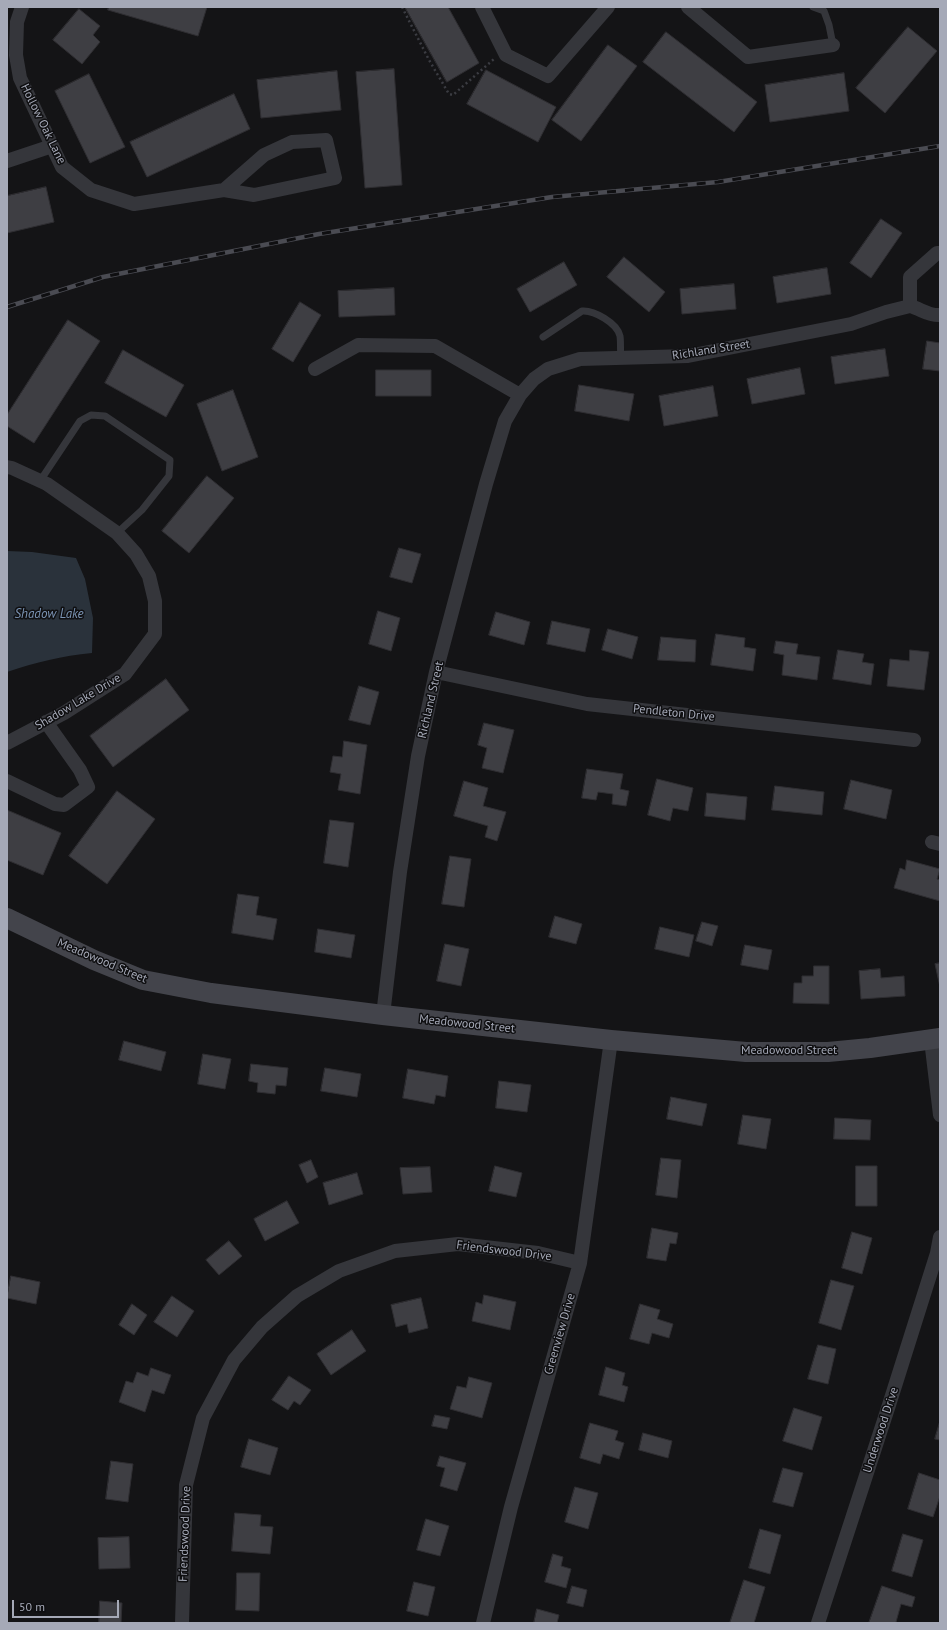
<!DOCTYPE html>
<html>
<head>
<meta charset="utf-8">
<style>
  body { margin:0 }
  #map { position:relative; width:947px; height:1630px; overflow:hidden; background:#141416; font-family:"PT Sans",sans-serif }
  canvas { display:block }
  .frame { position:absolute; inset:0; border:8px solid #a5a9b7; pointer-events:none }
  .scale { position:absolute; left:12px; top:1600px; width:107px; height:18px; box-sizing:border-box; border:2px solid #a5a9b7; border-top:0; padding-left:5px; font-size:12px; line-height:14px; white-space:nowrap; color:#a5a9b7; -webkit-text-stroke:3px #0f0f11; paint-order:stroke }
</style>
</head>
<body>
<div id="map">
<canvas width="947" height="1630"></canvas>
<div class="frame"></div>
<div class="scale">50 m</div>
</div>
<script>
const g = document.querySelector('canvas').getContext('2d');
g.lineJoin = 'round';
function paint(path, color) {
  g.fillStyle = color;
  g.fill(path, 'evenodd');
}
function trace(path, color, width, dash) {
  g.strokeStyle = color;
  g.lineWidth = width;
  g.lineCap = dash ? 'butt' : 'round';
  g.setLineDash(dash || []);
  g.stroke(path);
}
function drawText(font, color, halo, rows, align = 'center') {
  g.font = font + ' "PT Sans",sans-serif';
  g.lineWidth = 3;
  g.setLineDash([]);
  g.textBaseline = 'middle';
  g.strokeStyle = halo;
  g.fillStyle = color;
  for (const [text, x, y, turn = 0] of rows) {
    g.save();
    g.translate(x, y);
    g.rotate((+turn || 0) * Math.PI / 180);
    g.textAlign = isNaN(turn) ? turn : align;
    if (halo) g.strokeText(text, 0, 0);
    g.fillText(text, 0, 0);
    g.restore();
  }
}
const water = new Path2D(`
  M7 551 32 552 76 558 85 579 93 618 92 653C62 656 36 662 7 672Z`);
const building = new Path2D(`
  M109 7H207L198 36 108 10Z
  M405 7H448L479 63 447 82Z
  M79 9 100 26 93 35 100 42 82 64 53 40Z
  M908 27 937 51 885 113 856 88Z
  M666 32 757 102 734 132 643 62Z
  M608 45 637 66 581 141 552 120Z
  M394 69 402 185 365 188 356 72Z
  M486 70 556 107 538 142 467 104Z
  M337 71 341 110 261 118 257 80Z
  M844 73 849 111 770 122 765 85Z
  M89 74 125 147 90 163 55 91Z
  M234 94 250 129 147 177 130 142Z
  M46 187 54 222 7 233V196Z
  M881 219 902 233 871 278 850 263Z
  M624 257 665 292 649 312 607 277Z
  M564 262 577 285 530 312 517 289Z
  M827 268 831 294 777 303 773 277Z
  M734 284 736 309 682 314 680 289Z
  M394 288 395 315 339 317 338 291Z
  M300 302 321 315 293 362 272 349Z
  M68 320 100 341 34 443 7 426V415Z
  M927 341 940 343V371L923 369Z
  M885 349 889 376 835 384 831 357Z
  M123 350 184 385 166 417 105 383Z
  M800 368 805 394 752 404 747 379Z
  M376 370H431V396H376Z
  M579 385 634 394 629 421 575 411Z
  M713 386 718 416 664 426 659 396Z
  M233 390 258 457 222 471 197 404Z
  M207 476 234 498 189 553 162 531Z
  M399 548 421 554 412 583 390 577Z
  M378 611 400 618 391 651 369 644Z
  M496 612 530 622 524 645 489 635Z
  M552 621 590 629 585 652 547 644Z
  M608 629 638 637 632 659 602 650Z
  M716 634 745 638 744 647 756 649 753 671 711 665Z
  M661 637 696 640 695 662 658 660Z
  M776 641 798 644 796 654 820 657 817 680 782 675 784 655 774 653Z
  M838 650 864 654 862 662 874 664 871 685 833 679Z
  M910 650 929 652 924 690 887 686 890 659 909 661Z
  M166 679 189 710 113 767 90 736Z
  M359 686 379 692 370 725 349 720Z
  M484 723 514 730 503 773 482 768 487 748 478 745Z
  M344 741 367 745 360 794 338 790 341 774 330 772 333 756 342 757Z
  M587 769 623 774 620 789 629 791 626 806 612 804 613 794 598 792 596 800 582 798Z
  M657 779 693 788 688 811 673 808 670 821 648 815Z
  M851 780 892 790 886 819 844 809Z
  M464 781 488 788 483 806 506 812 497 841 485 837 488 826 454 816Z
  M775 786 824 792 822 815 772 810Z
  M117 791 155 819 107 884 69 856Z
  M707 793 747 797 745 820 705 816Z
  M7 810 61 833 43 875 7 860Z
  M330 820 354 823 348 867 324 863Z
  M450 856 471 859 464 907 442 904Z
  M907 860 940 869 937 879 940 880V901L894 888 900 868 905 870Z
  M238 894 259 897 256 915 277 919 273 940 232 933Z
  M555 916 582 924 576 944 549 937Z
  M702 922 718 926 712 946 696 941Z
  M660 927 694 935 689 957 655 949Z
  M318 929 355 935 351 958 315 952Z
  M445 944 469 949 461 986 437 981Z
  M745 945 772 950 768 970 741 965Z
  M940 963V987L935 964Z
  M814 966H829V1004L793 1003 794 983H802V976H813Z
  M880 969 881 978 904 976 905 996 861 999 859 971Z
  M124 1041 166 1052 161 1071 119 1060Z
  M203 1054 231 1059 225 1089 198 1084Z
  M251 1064 288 1068 286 1086 276 1085 275 1094 257 1092 258 1083 249 1081Z
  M325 1068 361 1074 357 1097 321 1091Z
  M408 1069 448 1076 445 1097 436 1095 434 1104 403 1098Z
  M499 1081 531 1085 527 1112 496 1108Z
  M671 1097 707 1104 702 1126 667 1119Z
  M743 1115 771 1119 766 1149 738 1144Z
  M835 1118 871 1120 870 1140 834 1139Z
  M661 1158 681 1160 677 1198 656 1195Z
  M311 1160 318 1177 307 1183 299 1165Z
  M495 1166 522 1173 516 1197 489 1191Z
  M856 1166H877V1206H856Z
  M430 1167 432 1192 403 1194 400 1168Z
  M357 1173 363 1194 329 1205 323 1183Z
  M287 1201 299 1223 265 1241 254 1219Z
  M652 1228 678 1233 676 1244 670 1243 666 1261 647 1258Z
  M852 1232 872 1238 862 1274 842 1268Z
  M229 1241 242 1256 219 1275 206 1260Z
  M11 1276 40 1282 36 1304 7 1298Z
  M831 1280 854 1286 841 1330 819 1323Z
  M484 1295 516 1302 510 1330 472 1321 476 1302 482 1304Z
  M172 1296 194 1311 177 1337 154 1322Z
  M421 1298 428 1328 409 1333 407 1324 396 1327 391 1305Z
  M132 1304 147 1315 134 1335 119 1325Z
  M640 1304 660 1310 657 1319 673 1324 669 1338 652 1333 649 1344 630 1339Z
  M352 1330 366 1351 331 1375 317 1354Z
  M818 1345 836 1349 828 1384 808 1379Z
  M606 1367 625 1373 622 1385 628 1387 624 1402 599 1395Z
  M151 1368 171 1375 164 1394 152 1390 145 1412 119 1402 126 1381 133 1383 137 1372 148 1376Z
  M289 1376 311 1390 300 1405 294 1401 288 1410 272 1400Z
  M469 1377 492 1383 482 1418 450 1409 457 1386 466 1388Z
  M794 1408 822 1417 812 1450 783 1441Z
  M435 1415 450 1418 447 1429 432 1426Z
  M940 1421V1440L935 1439Z
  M590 1423 618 1431 615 1440 624 1443 619 1459 603 1454 600 1464 580 1458Z
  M643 1433 672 1441 668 1458 639 1450Z
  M249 1439 278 1448 270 1475 241 1467Z
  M440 1456 466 1463 457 1491 440 1486 445 1468 437 1466Z
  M111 1461 133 1464 128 1502 106 1499Z
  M783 1468 803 1473 793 1507 773 1502Z
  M919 1473 940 1480V1496L933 1517 908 1509Z
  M575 1487 598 1493 588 1529 565 1522Z
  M235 1513 261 1515 260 1526 273 1527 270 1554 232 1551Z
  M426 1519 449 1526 440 1556 417 1550Z
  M760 1529 781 1535 770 1574 749 1568Z
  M903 1534 923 1540 912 1577 892 1571Z
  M129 1537 130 1568 99 1569 98 1538Z
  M553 1554 563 1557 561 1566 571 1569 566 1588 545 1582Z
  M237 1573H260L259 1611 236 1610Z
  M744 1580 765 1587 754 1623H730Z
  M414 1582 435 1587 428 1616 407 1611Z
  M572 1586 587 1590 583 1607 567 1603Z
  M882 1586 915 1597 912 1607 901 1604 896 1622 899 1623H869Z
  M100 1601 122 1603 121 1623H99Z
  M537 1609 559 1615 557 1623H534Z`);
const path = new Path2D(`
  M402 7 429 60 449 94 453 95 494 59`);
const lane = new Path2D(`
  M813 7 824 11 829 25 833 45
  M543 337 582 311C594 310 617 323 620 336 621 343 620 351 621 358
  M40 481 80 421 91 415 105 416 170 460 169 476 142 510 117 533`);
const street = new Path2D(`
  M22 7 17 22 16 55 20 78 62 167 91 190 134 204 224 190 254 195 335 178 326 140 292 142 264 155 224 190
  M482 7 506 55 548 76 608 7
  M688 7 748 57 833 45
  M7 161 52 146
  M940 253H937L910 277V306C921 309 929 316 940 315
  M315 369 358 345 435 346 520 395
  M7 467 12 468 47 484 117 533 136 554 149 576 155 601V634L125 674 64 713 7 743
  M436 672 587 704 914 740
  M7 781 55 804 64 805 88 787 80 770 46 722
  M932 842 940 844
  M383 1015 400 872 418 756 436 672 486 484 505 421 520 395 534 379 548 369 580 359 688 356 851 324 886 312 910 306
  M931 1040 940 1115
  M182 1623 186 1485 203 1418 234 1360 262 1327 297 1296 339 1271 395 1251 458 1244 538 1253 580 1263
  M483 1623 511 1507 580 1263 611 1040
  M818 1623 889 1405 937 1253 940 1237`);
const secondary = new Path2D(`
  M7 918 94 960 143 980 211 993 383 1015 611 1040 746 1052H828L870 1048 940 1038`);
const rail = new Path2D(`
  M7 307 103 277 319 234 552 197 718 182 940 146`);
const streetNames = [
  ["Hollow Oak Lane",43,124,64],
  ["Richland Street",711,350,-9],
  ["Richland Street",431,700,-77],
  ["Shadow Lake Drive",78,702,-31],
  ["Pendleton Drive",674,713,6],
  ["Meadowood Street",102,961,23],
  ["Meadowood Street",467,1024,6],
  ["Meadowood Street",789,1051],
  ["Friendswood Drive",504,1251,7],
  ["Greenview Drive",560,1334,-74],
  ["Underwood Drive",881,1430,-72],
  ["Friendswood Drive",185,1534,-88]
];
const waterNames = [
  ["Shadow Lake",49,614]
];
paint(water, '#2a323b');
paint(building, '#3e3e43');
trace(building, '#2f2e32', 1);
trace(path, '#3b3c42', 2.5, [2, 3]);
trace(lane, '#35363b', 7);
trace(street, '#35363b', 14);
trace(secondary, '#43444b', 20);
trace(rail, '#4a4b52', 4.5);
trace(rail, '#0f0f11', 3, [9]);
drawText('12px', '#a5a9b7', '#0f0f11', streetNames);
drawText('italic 13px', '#7b94b4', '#0f0f11', waterNames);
</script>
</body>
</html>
